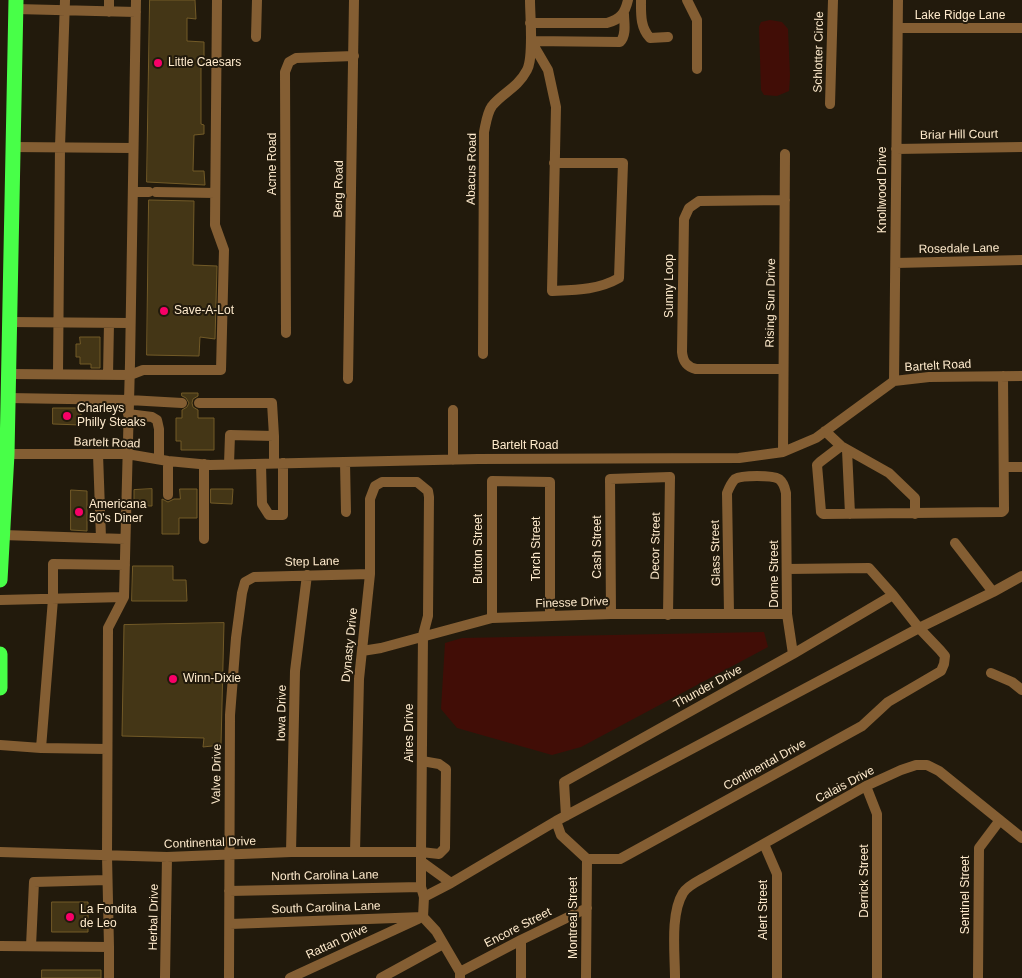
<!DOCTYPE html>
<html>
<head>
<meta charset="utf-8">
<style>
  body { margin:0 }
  canvas { display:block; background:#221a0c }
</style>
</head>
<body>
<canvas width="1022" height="978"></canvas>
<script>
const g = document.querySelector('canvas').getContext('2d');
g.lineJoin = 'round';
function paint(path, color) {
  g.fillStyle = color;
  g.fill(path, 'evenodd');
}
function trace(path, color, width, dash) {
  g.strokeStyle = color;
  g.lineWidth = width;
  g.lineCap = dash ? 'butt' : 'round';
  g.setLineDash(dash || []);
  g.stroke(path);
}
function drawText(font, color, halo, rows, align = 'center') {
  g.font = font + ' Arial,sans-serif';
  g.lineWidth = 4;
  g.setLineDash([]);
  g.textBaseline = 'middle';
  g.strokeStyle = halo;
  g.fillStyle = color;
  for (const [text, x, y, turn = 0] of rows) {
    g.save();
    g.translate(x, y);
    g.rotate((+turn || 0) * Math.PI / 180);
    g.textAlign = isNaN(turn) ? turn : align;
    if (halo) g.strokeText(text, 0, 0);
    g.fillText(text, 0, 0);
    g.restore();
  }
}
const water = new Path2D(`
  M770 20 782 22 788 29 790 76 789 91 777 96 764 95 761 90 759 27 761 22Z
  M764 632 768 647 581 747 552 755 457 728 441 709 445 643 462 638Z`);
const building = new Path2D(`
  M150 0H195L196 19 187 18V41L204 42V64H201V124L204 125V134L194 135 193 171H204L205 185 147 182Z
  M149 200 194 201 193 265 217 266 215 339 200 337 199 356 147 355Z
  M80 337H100V368H91V364H80V357H76V344H80Z
  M182 393H198V396L193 399 192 403 193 407 198 410V418H214V450H181V441H176V418H182V410L187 407 189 403 186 398 182 396Z
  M53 408H81V425L53 424Z
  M152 489V506H134V490Z
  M180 489H197V518H179V534H162V499L168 502 174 499H180Z
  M211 489H233L232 504 211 503Z
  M71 490 87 491V531L71 530Z
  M133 566H173V580H186L187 601H132Z
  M224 623 221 745 203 747 204 738 122 736 124 625Z
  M52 902H88V932H52Z
  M42 970H101V978H42Z`);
const minor = new Path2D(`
  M109 0V12
  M641 0C641 14 640 27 650 38L668 37
  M687 0 697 20V69
  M16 9 136 12
  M530 23H607C621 19 625 13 628 0
  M898 28H1022
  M256 37 257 0
  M531 41 548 70 556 107 552 291C576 290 598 290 619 278L623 163H554
  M531 41 620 42C627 35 624 22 624 14
  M830 104 833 0
  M13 147 133 148
  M896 149 1022 147
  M133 192H149
  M156 192 215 193
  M896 263 1022 260
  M10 322 130 323
  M286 333 285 72 289 62 296 58 354 56
  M483 354 484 132C486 123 487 113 492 106 503 92 517 89 527 70 534 57 530 16 530 0
  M783 369H696C687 367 683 362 682 352L684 219 689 208 699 201 785 200
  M9 374 130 375 143 370H221L224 250 215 225 217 0
  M58 374 60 147 65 0
  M108 375 109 323
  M348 379 354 0
  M894 381 898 0
  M8 398 129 400 182 403
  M199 403H272L274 436 230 435 229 464
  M128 414 152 417 157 420 159 429V459
  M825 431 841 446 889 473 915 498V514
  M274 436V463
  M841 446 820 462 817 465 821 512 823 514 1002 512 1004 510 1003 376
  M847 450 850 514
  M783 452 785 154
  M7 454H127L168 461 210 465 478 459 739 458 783 452 816 438 894 381 929 377 1022 376
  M98 454 101 538
  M453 460V410
  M345 462 346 512
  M204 464V539
  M261 464 262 504 269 515H283V463
  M1004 467H1022
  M168 495V461
  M3 535 125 539
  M955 543 993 592
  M0 600 124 597
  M729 613 727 493C729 488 731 483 735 479 742 475 772 475 779 479 783 482 785 488 786 493L787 614 793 654
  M611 614 610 479 670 477 668 615
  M492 618V481L550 482V616
  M362 651 381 648 492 618 611 614H787
  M991 673 1012 682 1022 690
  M0 745 41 748 107 749
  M41 748 53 599V564L125 565
  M866 786 877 814V978
  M566 816 564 782 793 654 893 595
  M556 821 561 835 587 859H620L862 726 888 702 941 671 944 664 945 656 940 650 919 628 893 595 869 568 787 569
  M764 844 777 874V978
  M0 852 167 857 291 852H421L439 854 445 848 446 769 439 764 422 761
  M291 852 295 671 307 575
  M355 852 359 679 370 574V499L375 486 382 482H417L428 491 429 497 428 616 423 635 421 852V887L424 897 423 917 436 931 460 972V978
  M422 862 451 883
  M229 891 421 887
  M424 897 451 883 556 821 919 628 993 592 1022 576
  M230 924 423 917
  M0 946 109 947V978
  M31 946 34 882 107 880
  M109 947 107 856 108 628 124 597 130 363 136 0
  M460 972 521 940 587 908
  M165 978 167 857
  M229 978 230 715 236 638 242 593 245 582 254 577 370 574
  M290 978 418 919
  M381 978 443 944
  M521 978V940
  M586 978 587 859
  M675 978C675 954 670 914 683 893 687 886 698 881 705 877L866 786 901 770 916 765H927L939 771 1022 838
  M978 978 979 848 1000 820`);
const highway = new Path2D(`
  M0 580 7 454 16 0
  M0 654V688`);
const markers = [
  [158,63,5,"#f80067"],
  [164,311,5,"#f80067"],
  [67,416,5,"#f80067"],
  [79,512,5,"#f80067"],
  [173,679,5,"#f80067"],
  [70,917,5,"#f80067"]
];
const streetNames = [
  ["Lake Ridge Lane",960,16],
  ["Schlotter Circle",819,52,-89],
  ["Briar Hill Court",959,135,-1],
  ["Acme Road",273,164,-90],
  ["Abacus Road",472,169,-89],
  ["Berg Road",339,189,-89],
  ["Knollwood Drive",883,190,-90],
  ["Rosedale Lane",959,249,-1],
  ["Sunny Loop",670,286,-90],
  ["Rising Sun Drive",771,303,-89],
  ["Bartelt Road",938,366,-3],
  ["Bartelt Road",107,443,2],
  ["Bartelt Road",525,446],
  ["Decor Street",656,546,-89],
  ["Cash Street",598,547,-90],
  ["Button Street",479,549,-90],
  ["Torch Street",537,549,-90],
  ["Glass Street",716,553,-91],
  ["Step Lane",312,562,-1],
  ["Dome Street",775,574,-90],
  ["Finesse Drive",572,603,-2],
  ["Dynasty Drive",350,645,-84],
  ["Thunder Drive",708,687,-29],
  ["Iowa Drive",282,713,-89],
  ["Aires Drive",410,733,-90],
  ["Continental Drive",765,765,-29],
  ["Valve Drive",217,774,-89],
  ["Calais Drive",845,785,-28],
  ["Continental Drive",210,843,-2],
  ["North Carolina Lane",325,876,-1],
  ["Derrick Street",865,881,-90],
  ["Sentinel Street",966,895,-90],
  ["South Carolina Lane",326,908,-2],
  ["Alert Street",764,910,-90],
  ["Herbal Drive",154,917,-89],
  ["Montreal Street",574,918,-90],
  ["Encore Street",518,928,-27],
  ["Rattan Drive",337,942,-25]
];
const poiNames = [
  ["Little Caesars",168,63],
  ["Save-A-Lot",174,311],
  ["Charleys",77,409],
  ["Philly Steaks",77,423],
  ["Americana",89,505],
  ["50's Diner",89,519],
  ["Winn-Dixie",183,679],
  ["La Fondita",80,910],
  ["de Leo",80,924]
];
paint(water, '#410d06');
paint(building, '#443616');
trace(building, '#725a27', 1);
trace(minor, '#845e33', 10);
trace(highway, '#48ff48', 15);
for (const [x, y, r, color] of markers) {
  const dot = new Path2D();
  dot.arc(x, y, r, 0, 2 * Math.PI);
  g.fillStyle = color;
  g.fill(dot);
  trace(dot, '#221a0c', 2);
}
drawText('12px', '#ffebcd', '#221a0c', streetNames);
drawText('12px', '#ffebcd', '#221a0c', poiNames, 'left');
</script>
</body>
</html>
